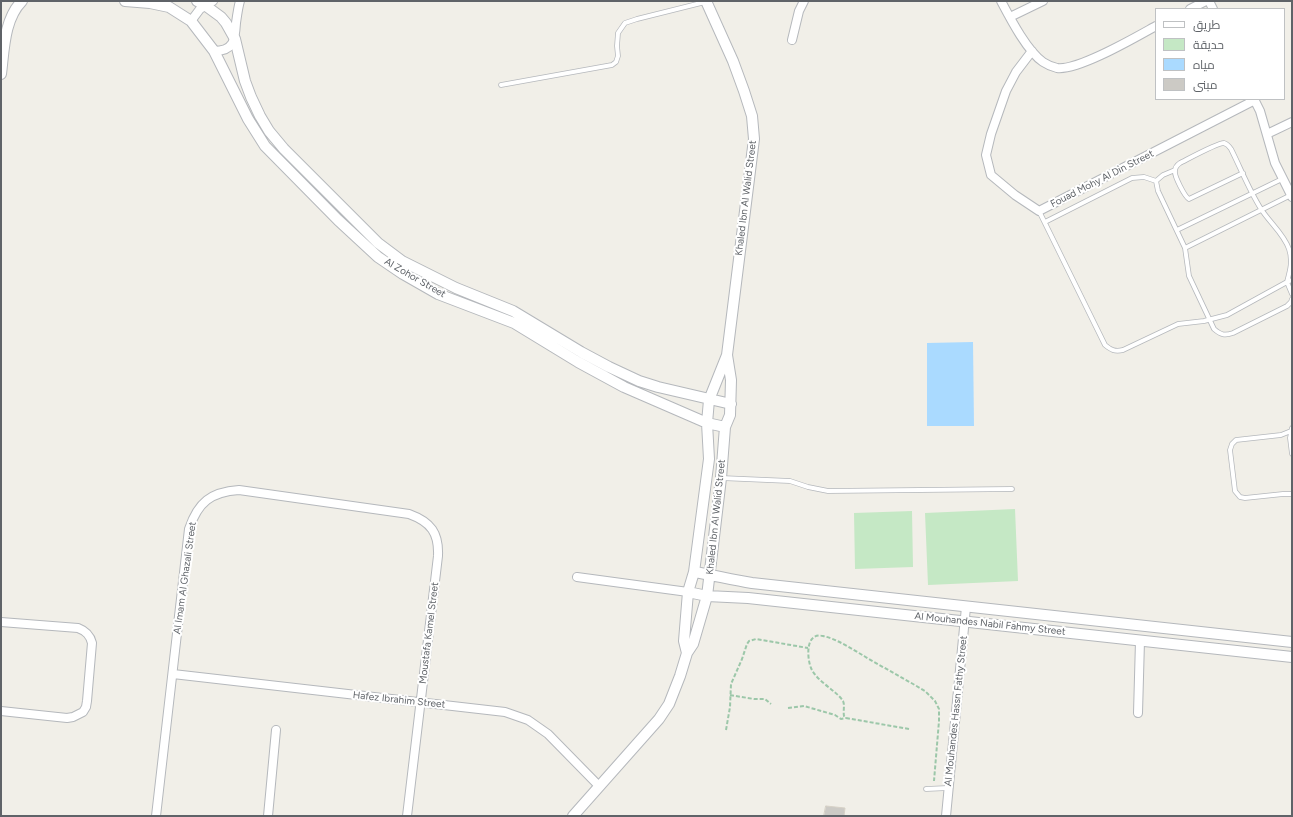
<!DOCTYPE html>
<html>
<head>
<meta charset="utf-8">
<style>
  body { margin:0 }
  #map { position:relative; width:1293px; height:817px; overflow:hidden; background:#f1efe8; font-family:Figtree,Cairo,sans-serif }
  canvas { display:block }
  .frame { position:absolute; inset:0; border:2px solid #5f6368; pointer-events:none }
  .legend { position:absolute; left:1155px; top:8px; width:130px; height:92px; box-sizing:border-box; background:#fff; border:1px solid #bfc1c3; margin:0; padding:5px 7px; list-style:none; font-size:12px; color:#5f6368 }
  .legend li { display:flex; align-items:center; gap:8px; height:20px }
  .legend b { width:20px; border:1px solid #bfc1c3 }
</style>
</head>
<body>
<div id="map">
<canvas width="1293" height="817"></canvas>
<div class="frame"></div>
<ul class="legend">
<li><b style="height:5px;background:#fff"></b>طريق</li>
<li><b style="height:11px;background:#c5e8c5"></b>حديقة</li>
<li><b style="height:11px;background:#aadaff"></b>مياه</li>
<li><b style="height:11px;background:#cccac5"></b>مبنى</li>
</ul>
</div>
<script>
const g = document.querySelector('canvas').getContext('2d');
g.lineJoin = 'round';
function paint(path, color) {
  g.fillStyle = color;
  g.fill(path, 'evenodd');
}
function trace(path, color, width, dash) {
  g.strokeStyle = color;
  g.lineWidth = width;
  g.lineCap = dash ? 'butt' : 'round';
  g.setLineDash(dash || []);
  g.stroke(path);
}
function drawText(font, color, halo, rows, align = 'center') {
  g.font = font + ' Figtree,sans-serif';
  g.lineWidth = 4;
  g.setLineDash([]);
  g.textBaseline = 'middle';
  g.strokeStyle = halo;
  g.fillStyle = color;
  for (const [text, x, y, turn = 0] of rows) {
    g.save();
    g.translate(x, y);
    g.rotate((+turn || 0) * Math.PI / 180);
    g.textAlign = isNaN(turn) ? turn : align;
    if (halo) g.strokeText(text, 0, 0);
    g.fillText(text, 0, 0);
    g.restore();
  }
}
const green = new Path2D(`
  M1015 509 1018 581 928 585 925 513Z
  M912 511 913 567 855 569 854 513Z`);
const water = new Path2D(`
  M973 342 974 426H927V343Z`);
const building = new Path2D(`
  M826 806 845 808 844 816H824Z`);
const path = new Path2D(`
  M730 695 754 699H765L771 704
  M788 708 804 706 835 715 841 719 846 718
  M909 729 846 718 844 716C843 711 845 705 843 701 836 690 817 682 811 668 807 658 805 632 823 636 837 639 852 649 864 656 884 668 905 679 925 691L935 701 939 709V721L934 781
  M726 730 730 707 731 684 742 659 747 644 749 641 756 639 808 648`);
const service = new Path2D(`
  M501 85 612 65 616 62 618 56 617 46 618 33 625 23 637 19 705 2
  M1175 170 1163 175 1156 181 1158 191 1185 248 1189 276 1214 329C1221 335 1225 336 1233 333L1287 306 1291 302 1292 299
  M1039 211 1105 345C1111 350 1115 352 1123 350L1178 324 1204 321 1227 315 1287 282C1290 271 1293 261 1289 249 1284 234 1270 223 1261 209 1249 190 1241 169 1231 149 1229 146 1227 144 1224 143 1217 143 1188 159 1180 163 1177 165 1175 167 1175 171 1174 176 1185 197 1189 199L1243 173
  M1045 222 1132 178 1144 177 1156 181
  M1177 230 1282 179
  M1185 248 1291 195
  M1292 280 1287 282 1292 294
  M1292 428 1290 438 1292 454
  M1291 431 1281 435 1236 440 1232 444 1230 450 1235 491 1240 497 1245 498 1283 494H1292
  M721 478 790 481 808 487 828 491 1012 489
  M926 789 948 788`);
const minor = new Path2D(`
  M1001 1C1010 18 1027 51 1043 62 1046 64 1053 67 1057 68 1078 71 1136 37 1156 26
  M1209 1 1213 9
  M1190 9 1206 1
  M1010 17 1043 1
  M191 21 200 9 213 1
  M792 40 799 11 804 1
  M214 51C234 51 235 40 236 23 237 16 238 8 240 1
  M1032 51 1016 72 1006 91 991 134 986 155 991 175 1015 195 1039 211 1255 100
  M1254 99 1260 111 1275 163 1292 197
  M1267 134 1292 122
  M577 577 688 592
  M1 622 78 628C86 631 90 635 92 643L87 701 86 707 83 712 73 717 67 718 1 711
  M173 674 505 712 528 720 548 734 599 786
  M1138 713 1140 641
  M156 816 189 529C198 502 211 492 239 490L409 514C431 522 439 533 438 556L407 816
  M268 816 276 730
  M946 816 966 607`);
const tertiary = new Path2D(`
  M125 1 150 3 169 7 191 21 214 51 248 119 265 146 338 220 378 257 403 274 438 294 514 323 578 362 624 387 707 423 725 427
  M197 1 206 6 221 17 226 23 235 39 245 81 251 97 260 116 269 131 284 149 378 243 402 261 456 288 513 311 581 352 609 367 639 381 658 387 731 404
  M1 74C4 50 4 19 22 1
  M694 572C713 575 732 580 752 583L1292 642
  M688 592 707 596 748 598 1292 657
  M687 653 684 641 688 592 694 572 709 459 707 423 709 400 727 355 754 139 752 116 744 91 733 61 706 1
  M573 816 659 719 669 704 680 676 687 653 693 644 707 596 721 478 725 427 730 415 731 380 727 355`);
const streetNames = [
  ["Fouad Mohy Al Din Street",1102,179,-27],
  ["Khaled Ibn Al Walid Street",746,198,-83],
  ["Al Zohor Street",415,278,30],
  ["Khaled Ibn Al Walid Street",716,517,-84],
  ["Al Imam Al Ghazali Street",185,578,-82],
  ["Al Mouhandes Nabil Fahmy Street",990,624,6],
  ["Moustafa Kamel Street",429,633,-83],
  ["Hafez Ibrahim Street",399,700,6],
  ["Al Mouhandes Hassn Fathy Street",956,711,-84]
];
paint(green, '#c5e8c5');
paint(water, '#aadaff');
paint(building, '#cccac5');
trace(building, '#d6d1c6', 1);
trace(service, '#b5b8bc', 5.5);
trace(minor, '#b5b8bc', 10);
trace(tertiary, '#b5b8bc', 12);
trace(path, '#9cc7a9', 2, [4, 2]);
trace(service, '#fff', 4);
trace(minor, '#fff', 8);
trace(tertiary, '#fff', 10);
drawText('10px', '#5f6368', '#fff', streetNames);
</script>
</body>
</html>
